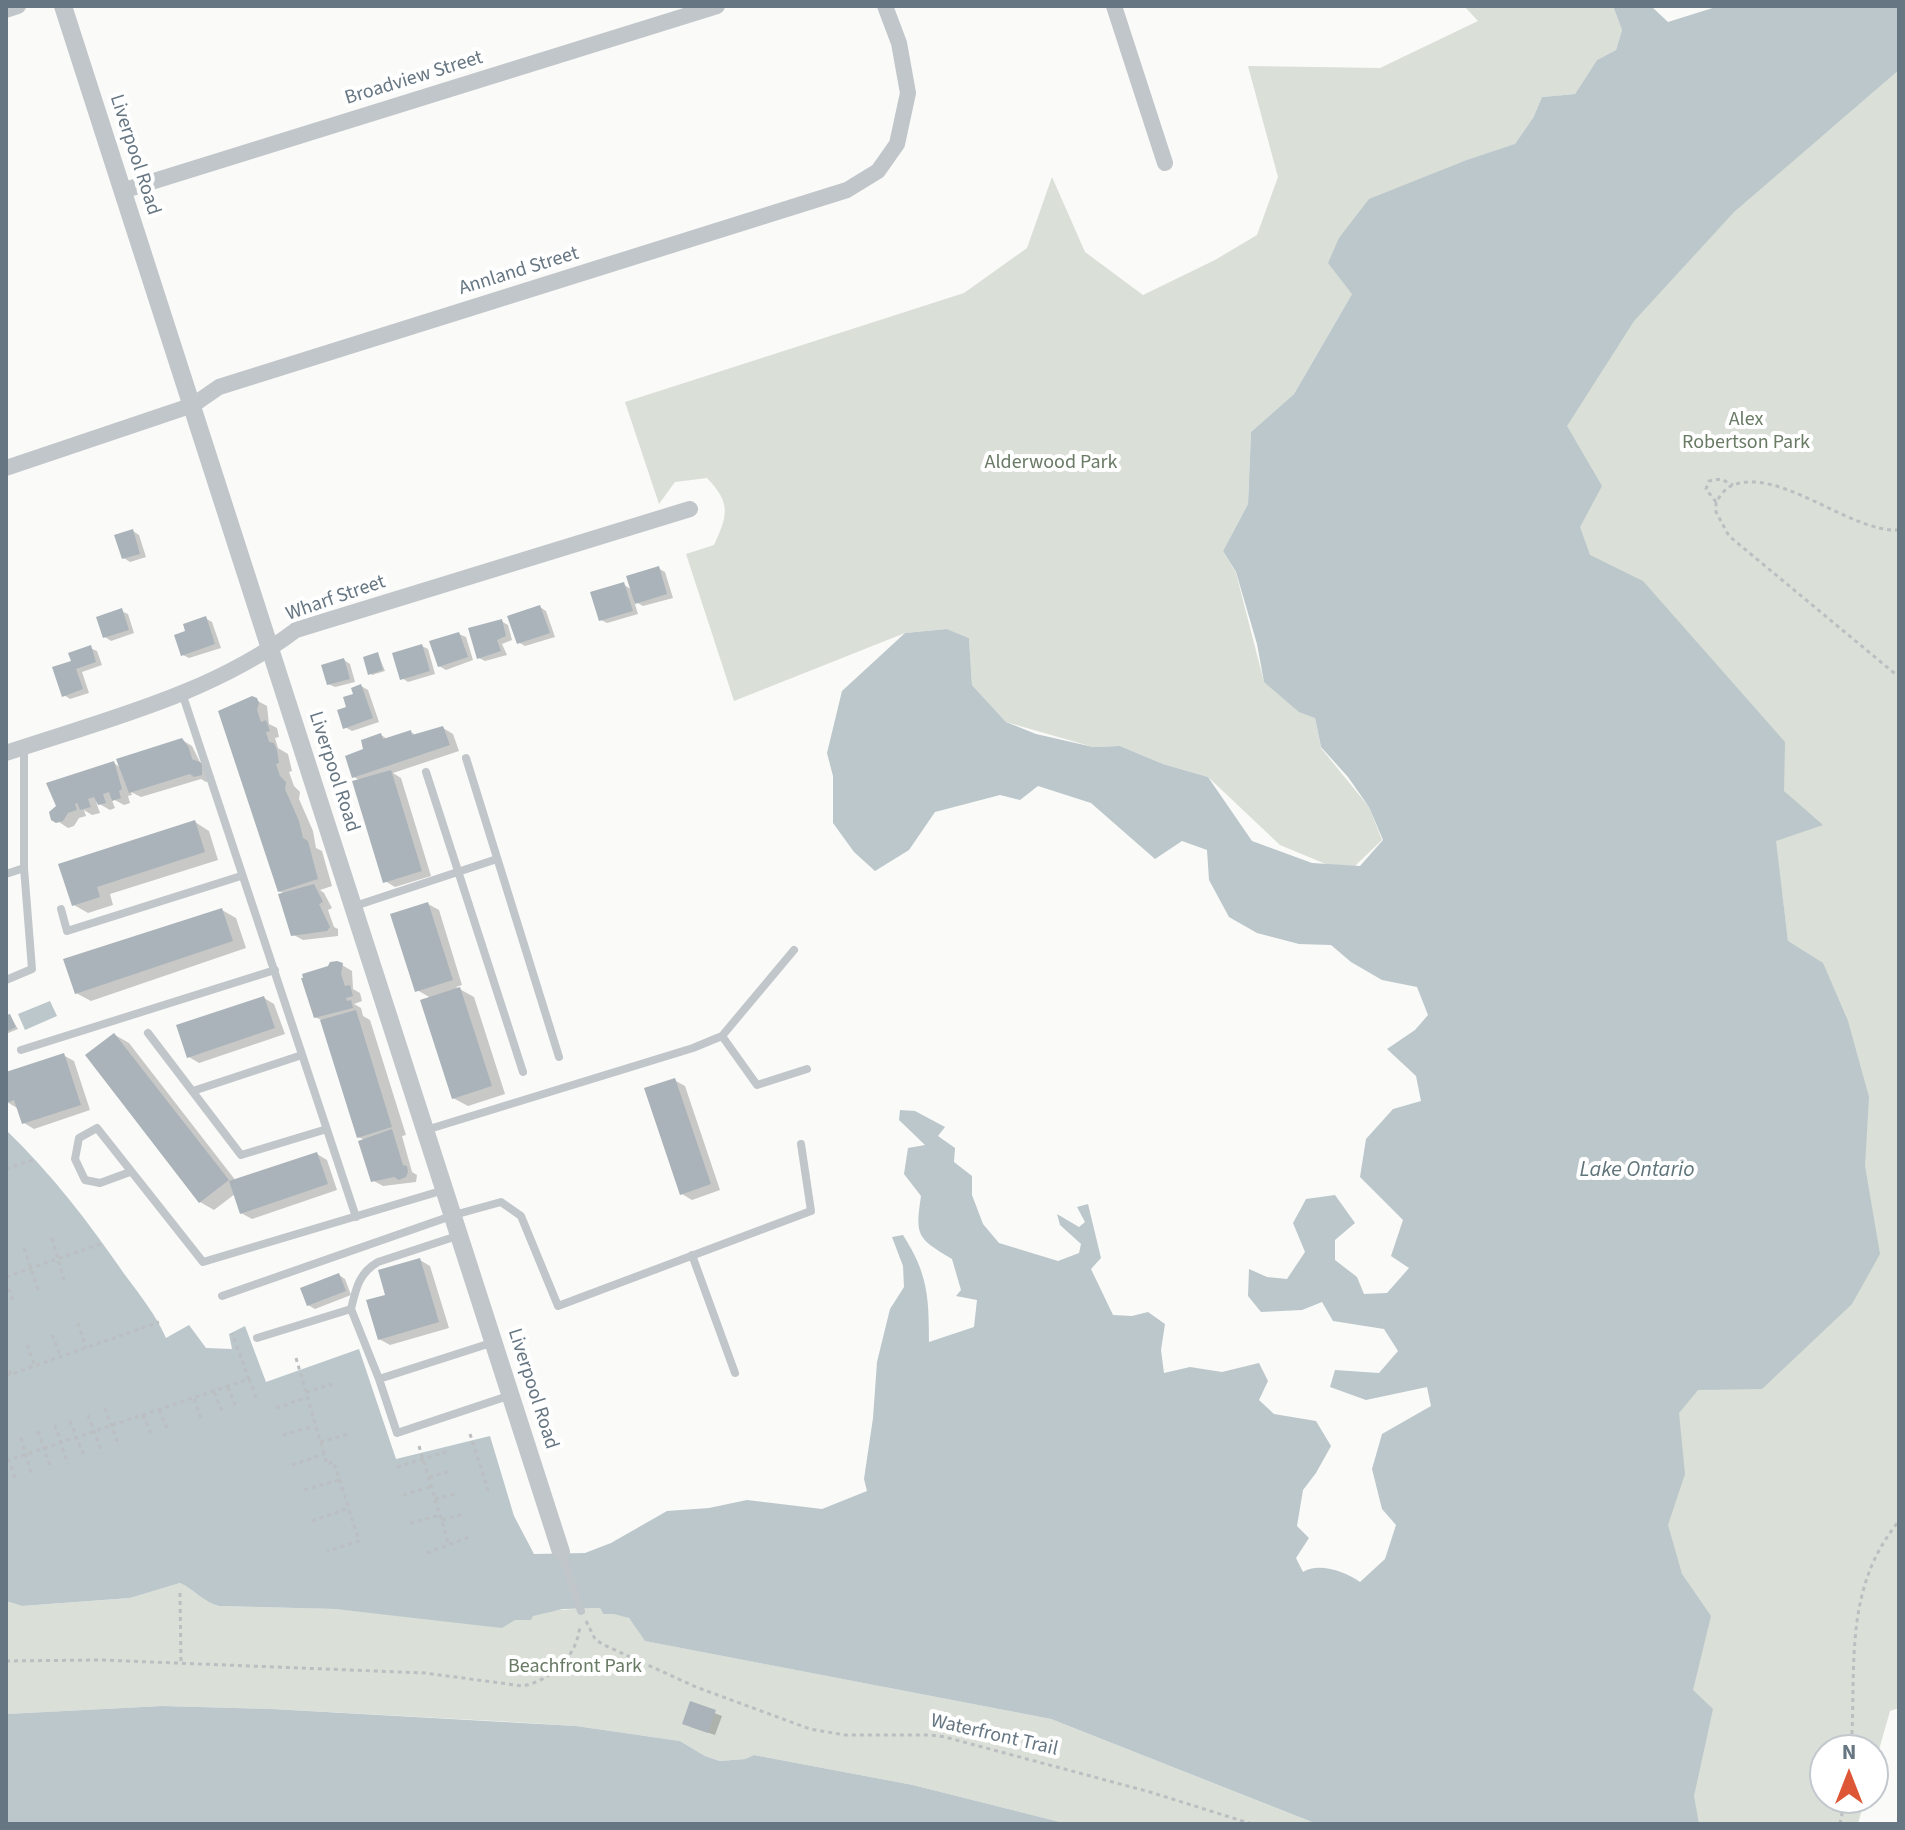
<!DOCTYPE html>
<html>
<head>
<meta charset="utf-8">
<style>
  body { margin:0 }
  #map { position:relative; width:1905px; height:1830px; overflow:hidden; background:#fafaf8; font-family:"Source Sans 3",sans-serif }
  canvas { display:block }
  .frame { position:absolute; inset:0; border:8px solid #667682; pointer-events:none }
  .north { position:absolute; left:1809px; top:1734px; width:80px; height:80px; box-sizing:border-box; background:#fff; border:2px solid #c2c8cd; border-radius:50%; rotate:0deg; font-size:22px; font-weight:700; line-height:32px; text-align:center; color:#667682 }
  .north::after { content:''; display:block; margin:auto; width:28px; height:36px; background:#dd5635; clip-path:polygon(50% 0,100% 100%,50% 72%,0 100%) }
</style>
</head>
<body>
<div id="map">
<canvas width="1905" height="1830"></canvas>
<div class="frame"></div>
<div class="north">N</div>
</div>
<script>
const g = document.querySelector('canvas').getContext('2d');
g.lineJoin = 'round';
function paint(path, color) {
  g.fillStyle = color;
  g.fill(path, 'evenodd');
}
function trace(path, color, width, dash) {
  g.strokeStyle = color;
  g.lineWidth = width;
  g.lineCap = dash ? 'butt' : 'round';
  g.setLineDash(dash || []);
  g.stroke(path);
}
function drawText(font, color, halo, rows, align = 'center') {
  g.font = font + ' "Source Sans 3",sans-serif';
  g.lineWidth = 8;
  g.setLineDash([]);
  g.textBaseline = 'middle';
  g.strokeStyle = halo;
  g.fillStyle = color;
  for (const [text, x, y, turn = 0] of rows) {
    g.save();
    g.translate(x, y);
    g.rotate((+turn || 0) * Math.PI / 180);
    g.textAlign = isNaN(turn) ? turn : align;
    if (halo) g.strokeText(text, 0, 0);
    g.fillText(text, 0, 0);
    g.restore();
  }
}
const green = new Path2D(`
  M1464 6H1613L1622 30 1616 50 1597 60 1575 94 1542 97 1532 120 1515 144 1352 294 1294 394 1251 432 1248 504 1223 551 1236 573 1264 682 1315 718 1321 748 1369 807 1382 840 1355 866 1328 865 1280 845 1208 777 1163 764 1120 746 1093 747 1006 722 972 685 969 638 947 629 905 633 734 701 686 554 714 545C728 515 731 503 707 478L675 482 659 504 625 402 964 293 1027 248 1052 177 1085 252 1143 295 1215 260 1257 235 1278 177 1248 66 1380 68 1478 21Z
  M1899 70V1708L1890 1711 1873 1771V1750H1825V1798H1865L1858 1824H1674L1639 1450 1788 941 1782 893 1553 561 1534 361 1707 215 1822 136Z
  M180 1583C195 1590 203 1602 219 1606L335 1609 503 1626C530 1609 570 1609 600 1608L603 1614C636 1612 629 1623 646 1641L1051 1719 1317 1824H1068L913 1785 754 1755 745 1759 720 1761 705 1756 680 1741 576 1726 513 1722 272 1709 162 1706 6 1714V1601L22 1606 130 1598Z`);
const water = new Path2D(`
  M1613 6H1651L1668 22 1719 6H1899V70L1734 212 1634 321 1567 426 1602 486 1580 527 1590 555 1643 581 1785 742 1784 791 1823 825 1776 841 1788 941 1823 963 1848 1021 1869 1097 1865 1166 1880 1254 1852 1304 1762 1389 1698 1390 1679 1413 1685 1474 1668 1525 1682 1574 1711 1616 1693 1690 1713 1709 1694 1796 1699 1824H1317L1051 1719 645 1641 629 1618 614 1614H603L600 1608 563 1609 533 1616 531 1620H515L502 1628 335 1609 219 1606C203 1602 195 1590 180 1583L130 1598 22 1606 6 1601V1130C51 1173 90 1224 125 1275 140 1295 156 1315 166 1338L189 1325 206 1348 232 1349 229 1334 245 1326 266 1382 359 1349 396 1459 490 1436 514 1516 534 1554 585 1553 611 1543 667 1511 709 1508 747 1500 822 1509 867 1491 864 1479 873 1418 877 1362 890 1309 904 1287 903 1266 892 1237 903 1235C928 1274 929 1297 929 1342L974 1327 977 1300 956 1296 961 1290 952 1259C917 1238 915 1236 921 1196L904 1174 908 1148 925 1145 899 1120 900 1110 915 1111 945 1127 938 1136 955 1148 954 1162 972 1176V1195L983 1224 999 1243 1058 1261 1079 1253 1081 1244 1060 1225 1057 1214 1079 1227 1085 1222 1077 1207 1088 1204 1101 1258 1091 1269 1113 1315 1132 1316 1148 1312 1165 1324 1161 1350 1164 1373 1190 1367 1222 1372 1259 1363 1268 1381 1259 1400 1274 1414 1316 1421 1331 1446 1316 1473 1303 1490 1297 1526 1309 1538 1296 1558 1303 1572C1319 1562 1346 1572 1360 1582L1385 1559 1396 1525 1382 1509 1372 1469 1382 1434 1431 1406 1427 1387 1366 1400 1330 1387 1335 1370 1379 1373 1398 1351 1384 1329 1333 1321 1322 1302 1302 1310 1261 1312 1248 1296 1249 1269 1267 1277 1287 1279 1305 1252 1293 1223 1306 1199 1335 1195 1355 1223 1335 1240V1260L1357 1277 1364 1294 1387 1293 1409 1268 1391 1256 1403 1220 1360 1177 1366 1139 1393 1109 1421 1101 1416 1076 1387 1049 1415 1030 1428 1015 1417 987 1382 980 1351 962 1331 945 1299 944 1257 933 1229 917 1209 880 1207 850 1182 841 1155 859 1091 803 1038 786 1020 800 1000 795 935 812 909 850 875 871 854 852 833 823V776L827 753 842 691 905 633 947 629 969 638 972 685 1006 722 1036 734 1093 747 1120 746 1163 764 1208 777 1252 841 1312 863 1360 866 1383 840 1369 807 1348 777 1321 747 1315 718 1299 712 1264 682 1257 644 1236 572 1223 551 1248 504 1251 432 1294 394 1352 294 1328 263 1339 238 1369 199 1467 160 1515 144 1533 118 1542 97 1575 94 1597 60 1616 50 1622 30Z
  M50 1001 57 1016 25 1030 18 1014Z
  M162 1706 272 1709 576 1726 680 1741 705 1756 720 1761 745 1759 754 1755 913 1785 1068 1824H6V1714Z`);
const shadow = new Path2D(`
  M133 531 139 535 146 557 130 562 124 558Z
  M658 568 665 572 673 598 643 606 634 601 638 614 607 623 601 620 623 584 632 590Z
  M540 607 546 611 555 637 525 646 518 642Z
  M121 611 128 614 134 633 111 641 105 637Z
  M205 618 212 622 221 648 189 658 183 655 188 632Z
  M501 621 508 625 512 640 502 644 507 655 485 661 479 658Z
  M459 634 466 637 473 660 446 670 439 666Z
  M422 646 428 649 435 674 408 682 402 678Z
  M90 648 97 651 102 665 82 672 89 693 70 699 64 695 73 662Z
  M378 654 385 671 372 675 370 673Z
  M344 660 350 664 355 682 335 687 328 684Z
  M361 686 368 690 379 722 352 731 345 727 348 709Z
  M256 700 267 706 269 724 277 728 279 737 275 738 278 748 288 754 292 771 289 772 294 786 300 792 299 799 313 831 316 848 322 851 332 886 320 890 324 893 332 908 328 910 334 927 338 929V936L303 940 292 934 285 894 279 891 234 756Z
  M443 728 453 734 459 751 393 773 401 778 431 876 395 887 385 881 361 781 354 777 366 750 381 735 389 740 411 732 417 736Z
  M182 740 192 746 201 764 212 771V781L206 782 201 779 141 797 131 792 132 795 128 796 130 803 124 805 111 798 115 808 110 810 96 802 100 813 92 815 84 810 86 816 79 818 74 826 68 828 53 818 114 763 121 768Z
  M195 822 209 831 218 860 110 894 113 905 88 913 74 905 61 865Z
  M428 904 439 910 462 985 456 987 474 997 505 1094 468 1106 453 1098 431 998 417 990Z
  M222 910 236 918 246 948 91 1001 76 993Z
  M342 965 352 971 353 989 360 993 362 1001 354 1004 361 1008 363 1016 370 1020 406 1135 402 1136 412 1172 417 1175 416 1182 383 1186 372 1180 365 1140 358 1137 323 1021 315 1017Z
  M264 998 274 1004 285 1034 199 1063 189 1057Z
  M10 1016 18 1029 6 1034V1018Z
  M115 1035 129 1043 236 1181 317 1154 327 1160 337 1190 252 1219 241 1213 235 1194 214 1210 200 1202Z
  M63 1055 74 1061 90 1110 34 1129 24 1123 17 1108 7 1102 6 1075Z
  M674 1080 685 1086 720 1190 692 1200 682 1194Z
  M420 1260 430 1266 449 1328 390 1345 379 1339 388 1296Z
  M339 1275 345 1279 351 1295 315 1309 308 1305Z
  M691 1704 722 1716 715 1735 691 1727Z`);
const building = new Path2D(`
  M133 529 140 554 122 559 114 535Z
  M659 566 667 594 635 604 626 576Z
  M624 582 633 611 599 621 590 592Z
  M540 605 550 633 517 644 507 616Z
  M122 608 129 630 103 638 96 617Z
  M206 616 215 644 181 656 174 635 185 631 183 624Z
  M502 619 506 636 497 640 501 651 477 659 468 628Z
  M459 632 468 657 438 667 429 641Z
  M422 644 430 671 400 680 392 653Z
  M91 645 96 662 76 669 83 689 62 697 52 667 71 661 68 653Z
  M378 652 383 670 368 675 363 657Z
  M344 658 350 679 327 685 321 665Z
  M361 684 373 718 343 729 337 710 346 707 343 697 353 694 351 688Z
  M252 696 257 698 259 703 257 710 261 722 266 720 270 731 266 732 269 742 274 743 277 750 279 763 276 764 280 776 286 782 285 789 299 821 303 838 308 841 318 879 278 892 218 711Z
  M443 726 450 745 352 778 345 756 363 749 361 740 381 733 383 739 411 730 412 735Z
  M182 738 189 748 192 759 202 763V775L194 777 190 774 129 793 116 759Z
  M114 761 122 789 119 791 121 798 112 801 109 792 103 794 106 803 98 805 94 797 88 799 91 807 80 810 77 803 75 804 77 810 68 813 63 821 56 823 51 820 49 812 56 806 46 783Z
  M391 770 422 871 383 883 352 781Z
  M195 820 205 852 97 887 100 897 72 906 58 864Z
  M314 884 323 902 319 904 330 927 327 931 291 936 278 894Z
  M428 902 453 980 415 992 390 914Z
  M222 908 233 941 75 994 63 959Z
  M337 961 343 963 341 974 345 986 350 985 353 996 346 998 347 1001 351 1000 353 1008 314 1018 301 978H303L302 974 328 966 330 962Z
  M460 987 492 1086 452 1099 420 1000Z
  M264 996 275 1028 187 1058 176 1025Z
  M356 1010 392 1127 357 1138 320 1020Z
  M10 1014 16 1027 6 1032V1015Z
  M114 1033 229 1180 199 1203 85 1055Z
  M64 1053 81 1105 22 1124 14 1100 6 1103V1072Z
  M675 1078 711 1184 680 1195 644 1088Z
  M392 1129 403 1165 407 1166 408 1172 406 1177 399 1180 394 1177 371 1182 358 1141Z
  M317 1152 328 1184 240 1214 229 1181Z
  M420 1258 439 1322 378 1340 366 1300 385 1295 378 1270Z
  M339 1273 346 1291 307 1306 300 1288Z
  M690 1701 716 1710 708 1733 682 1724Z`);
const path = new Path2D(`
  M1716 502 1706 489 1709 481 1721 479 1733 485
  M1899 530C1851 533 1780 467 1733 485 1725 488 1720 496 1716 502V512L1729 536 1899 677
  M6 1169 36 1159
  M52 1238 65 1284
  M24 1248 39 1292
  M6 1277 103 1243
  M6 1281 13 1300
  M78 1323 86 1348
  M52 1335 61 1357
  M27 1345 35 1366
  M296 1358 327 1464 334 1462 359 1541 327 1551
  M6 1363 11 1374
  M6 1376 159 1322
  M249 1379 256 1397
  M228 1387 235 1405
  M214 1392 222 1411
  M306 1392 332 1384
  M194 1399 201 1418
  M105 1408 119 1446
  M276 1408 306 1398
  M159 1410 167 1428
  M88 1415 102 1453
  M143 1415 151 1433
  M70 1421 85 1458
  M55 1425 68 1464
  M38 1431 51 1469
  M470 1434 489 1493
  M283 1435 314 1426
  M21 1438 31 1473
  M320 1442 349 1434
  M419 1446 449 1545
  M6 1451 15 1478
  M6 1461 249 1379 232 1333
  M292 1465 324 1454
  M397 1467 446 1452
  M429 1477 451 1471
  M304 1490 339 1480
  M403 1495 430 1487
  M435 1499 458 1493
  M442 1520 464 1514
  M312 1521 349 1508
  M410 1523 440 1515
  M427 1553 472 1536
  M180 1593 181 1663
  M586 1621 595 1639 602 1644 696 1687 810 1729 845 1735H929L945 1737 1150 1792 1252 1824
  M6 1661 101 1660 425 1673 523 1686C553 1679 577 1657 580 1625
  M1851 1750C1857 1668 1842 1590 1899 1521
  M1840 1824 1845 1798`);
const service = new Path2D(`
  M182 693 356 1217
  M466 758 559 1057
  M426 772 523 1072
  M6 874 24 868
  M355 906 497 859
  M61 909 67 931 241 876
  M6 980 32 969 24 868V747
  M148 1033 241 1155 327 1129
  M722 1036 757 1085 807 1069
  M21 1050 275 970
  M193 1091 302 1055
  M426 1130 693 1048 722 1036 794 950
  M130 1172 100 1183 85 1180 75 1159 79 1138 97 1128 203 1262 444 1190
  M692 1255 735 1373
  M222 1296 454 1215 501 1202 521 1216 558 1306 811 1211 801 1144
  M351 1309C356 1288 359 1273 378 1262L460 1235
  M257 1338 351 1309 379 1379
  M494 1342 379 1379 397 1433 511 1395
  M561 1552 581 1611`);
const minor = new Path2D(`
  M1114 6 1165 163
  M6 10 18 6
  M122 191 717 6
  M6 468 193 405 219 387 847 190 878 171 897 144 908 93 899 43 885 6
  M6 753C104 720 212 694 296 630L690 509`);
const tertiary = new Path2D(`
  M63 6 561 1552`);
const streetNames = [
  ["Broadview Street",414,79,-17],
  ["Liverpool Road",134,155,72],
  ["Annland Street",519,272,-17],
  ["Wharf Street",336,599,-19],
  ["Liverpool Road",333,772,72],
  ["Liverpool Road",532,1389,72],
  ["Waterfront Trail",994,1736,13]
];
const parkNames = [
  ["Alex",1746,421],
  ["Robertson Park",1746,444],
  ["Alderwood Park",1051,464],
  ["Beachfront Park",575,1668]
];
const waterNames = [
  ["Lake Ontario",1637,1171]
];
paint(green, '#dadfd7');
paint(water, '#bbc7cb');
paint(shadow, '#0003');
paint(building, '#aab3b9');
trace(path, '#bcbfc2', 3, [4, 4]);
trace(service, '#c1c6ca', 8);
trace(minor, '#c1c6ca', 16);
trace(tertiary, '#c1c6ca', 18);
drawText('20px', '#667682', '#fff', streetNames);
drawText('20px', '#697a65', '#fff', parkNames);
drawText('italic 22px', '#60757b', '#fff', waterNames);
</script>
</body>
</html>
